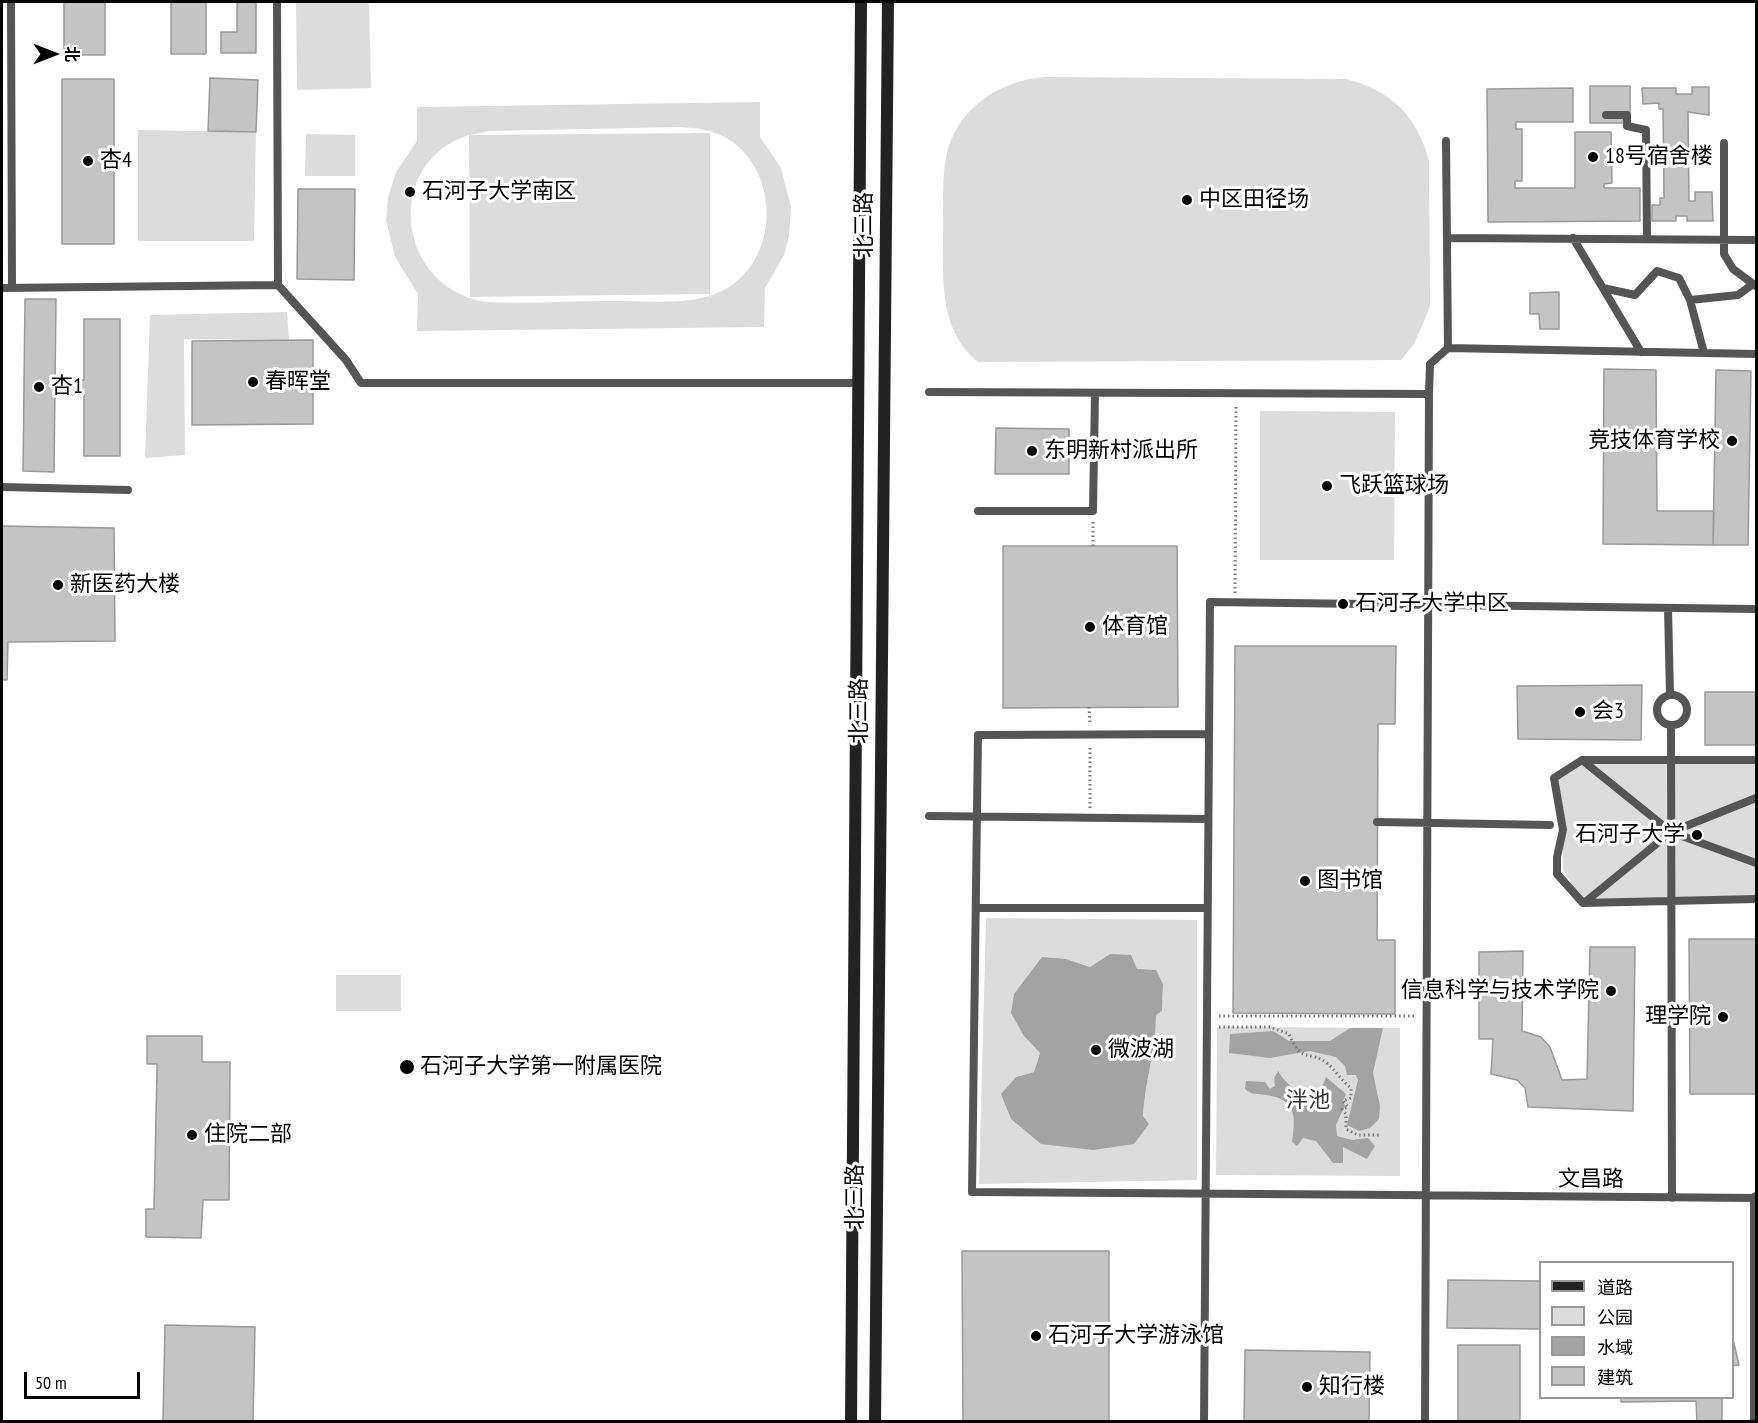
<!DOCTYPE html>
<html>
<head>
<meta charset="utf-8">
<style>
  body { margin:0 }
  #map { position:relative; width:1758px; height:1423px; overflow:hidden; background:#fff; font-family:"PT Sans Narrow","Noto Sans SC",sans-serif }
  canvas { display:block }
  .frame { position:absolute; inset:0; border:3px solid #000; pointer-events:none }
  .legend { position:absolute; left:1539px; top:1261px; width:195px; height:138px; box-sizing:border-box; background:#fff; border:2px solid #999; margin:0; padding:8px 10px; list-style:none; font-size:18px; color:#000 }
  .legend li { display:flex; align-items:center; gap:12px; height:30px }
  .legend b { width:30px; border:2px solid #999 }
  .north { position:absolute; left:24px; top:24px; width:60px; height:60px; -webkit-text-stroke:4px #fff; paint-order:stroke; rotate:90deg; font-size:16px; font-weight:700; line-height:24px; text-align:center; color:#000 }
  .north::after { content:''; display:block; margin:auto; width:21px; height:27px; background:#000; clip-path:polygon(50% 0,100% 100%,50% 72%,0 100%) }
  .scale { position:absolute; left:24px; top:1372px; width:116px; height:27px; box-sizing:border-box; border:3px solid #000; border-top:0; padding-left:8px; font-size:18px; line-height:21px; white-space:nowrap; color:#000; -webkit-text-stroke:4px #fff; paint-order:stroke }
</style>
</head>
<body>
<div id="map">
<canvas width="1758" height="1423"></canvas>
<div class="frame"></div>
<ul class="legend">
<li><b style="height:8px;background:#222"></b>道路</li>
<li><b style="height:16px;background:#dcdcdc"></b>公园</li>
<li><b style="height:16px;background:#a3a3a3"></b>水域</li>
<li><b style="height:16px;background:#c4c4c4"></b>建筑</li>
</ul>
<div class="north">北</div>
<div class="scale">50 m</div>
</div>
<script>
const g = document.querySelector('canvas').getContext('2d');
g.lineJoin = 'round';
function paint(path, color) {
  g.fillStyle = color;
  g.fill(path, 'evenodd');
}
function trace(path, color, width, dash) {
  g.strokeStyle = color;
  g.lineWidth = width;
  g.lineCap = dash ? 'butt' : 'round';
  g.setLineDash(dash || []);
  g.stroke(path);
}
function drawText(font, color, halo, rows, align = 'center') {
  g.font = font + ' "PT Sans Narrow","Noto Sans SC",sans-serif';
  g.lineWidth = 6;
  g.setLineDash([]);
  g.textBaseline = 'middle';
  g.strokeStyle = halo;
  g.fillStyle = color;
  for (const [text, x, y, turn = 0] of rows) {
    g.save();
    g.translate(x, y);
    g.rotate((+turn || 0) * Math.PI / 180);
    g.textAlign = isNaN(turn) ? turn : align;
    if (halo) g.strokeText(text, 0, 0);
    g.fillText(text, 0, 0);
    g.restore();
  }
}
const green = new Path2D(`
  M296 2H369L371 88 297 90Z
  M1045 77 1345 79C1390 89 1418 117 1429 161L1430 307 1414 344 1401 360 978 362C940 331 943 284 943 240 944 213 941 184 946 157 955 110 999 80 1045 77Z
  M760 102V137L781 168 791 207 789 236 784 255 765 288 764 327 417 331 418 294 395 257 386 220 388 198 396 172 417 141V107ZM680 127C697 128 713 130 728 139 782 173 779 263 722 291 689 307 645 300 609 301 568 301 527 304 486 302 394 287 384 161 469 135L470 297 710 294V133L470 135 489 131Z
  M138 130 256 132 254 241H138Z
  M306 134 355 135V176H305Z
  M287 312 289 340 184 339 185 455 145 458 150 315Z
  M1260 411 1395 412 1394 560H1260Z
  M1582 760H1756V899L1583 903 1563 870V830L1554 778Z
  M986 918 1197 920V1180L979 1184ZM1110 954 1163 984 1162 1011 1156 1015C1156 1050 1145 1081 1143 1116L1016 1077 1034 1072 1040 1053 1024 1036 1066 959 1090 967Z
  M336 975H401V1011H336Z
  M1217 1027 1400 1028V1176L1216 1175Z`);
const water = new Path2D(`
  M1110 954 1131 955 1137 969 1156 970 1163 984 1162 1011 1156 1015C1156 1051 1145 1080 1143 1116L1149 1124 1134 1144 1093 1150 1041 1144 1011 1119 1001 1094 1016 1077 1034 1072 1040 1053 1024 1036 1011 1013 1014 994 1042 957 1066 959 1090 967Z
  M1350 1028H1383L1373 1073 1380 1106 1379 1119 1370 1128 1359 1131 1347 1125 1358 1080 1356 1075H1347L1345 1066 1336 1057 1310 1051 1270 1058 1229 1053 1230 1034 1273 1031 1289 1041H1330Z
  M1278 1071C1288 1088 1301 1095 1319 1094L1326 1077 1346 1094 1343 1101 1345 1105 1336 1125 1337 1136 1352 1140 1368 1138 1375 1146 1367 1159 1343 1147V1163H1333L1316 1141 1303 1138 1297 1146 1292 1142C1296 1115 1296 1099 1266 1095 1256 1093 1253 1096 1245 1089L1246 1081 1265 1082 1270 1089 1275 1086 1274 1078Z`);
const building = new Path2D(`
  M64 2H105V55H64Z
  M171 2H206V54H171Z
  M237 2H256V53H221V32H237Z
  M210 78 258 80 256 132 208 131Z
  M62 79H114V244H62Z
  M1590 86H1630V123H1590Z
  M1692 87H1709V115L1688 112 1689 201H1695V192H1712L1713 221H1687V216H1676V221H1652V205H1660V198H1664L1663 109H1659V103L1643 104 1642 88H1676V94H1692Z
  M1573 88V122H1516V129H1522V181H1515V188H1575V132H1611L1612 183 1604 184V188H1640V221L1488 222 1487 89Z
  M298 189H355L354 280 297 279Z
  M1559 292V329H1540L1539 314H1530V293Z
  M25 299H56L54 472 23 471Z
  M84 319H120V456H84V395H55V379L84 380Z
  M313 340V424L192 425V341Z
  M1604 369 1656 370 1657 511H1714L1713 545 1603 544Z
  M1716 370 1751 371 1748 545H1713Z
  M996 428 1069 429V474H995Z
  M2 526 114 528 115 641 8 642 7 680H2Z
  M1003 546H1177L1178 707 1003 708Z
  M1235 646H1396L1395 724H1378L1377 940H1395V1014L1233 1013Z
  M1642 685 1641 740 1518 739 1517 686Z
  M1705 692H1756V745H1705Z
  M1689 939H1756V1094H1690Z
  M1590 947H1635L1633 1111 1528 1107 1525 1088 1517 1080 1491 1074 1493 1039H1479V952L1523 951 1522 1031 1541 1037 1550 1047 1562 1080 1587 1079Z
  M147 1036H202V1062H230L229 1200H203L201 1238 146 1237V1209H154L157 1070V1064H147Z
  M962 1251H1109V1422H963Z
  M1448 1280 1540 1281V1329L1447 1328Z
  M165 1325 255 1327 253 1422H163Z
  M1732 1335 1739 1365 1732 1366Z
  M1458 1345H1520V1422H1458Z
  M1245 1350 1370 1352 1369 1422H1244Z
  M1621 1398H1722V1422H1697L1696 1401 1621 1402Z`);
const path = new Path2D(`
  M1093 546V521
  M1235 593 1236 404
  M1089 707 1090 724
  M1090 808V745
  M1219 1016H1416
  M1219 1027H1270L1289 1034C1302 1065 1310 1049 1328 1064 1336 1071 1342 1081 1351 1088V1098L1343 1101 1348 1107 1342 1109 1346 1114V1129L1358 1135H1380`);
const service = new Path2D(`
  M11 2 12 288
  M277 2 278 285
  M1606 115H1627V126L1646 130 1647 239
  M1724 143V254L1733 269 1756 286
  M1448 238 1756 240
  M1573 238 1641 352
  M2 288 278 285 346 360 361 383H857
  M1603 288 1635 295 1657 271 1679 278 1690 300 1738 295 1753 284
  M1690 300 1704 353
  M1448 348 1756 354
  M929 392 1429 394
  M2 487 128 490
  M978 511H1093L1095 393
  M1668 608 1670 695
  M1657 710a15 15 0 1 1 30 0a15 15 0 1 1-30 0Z
  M1671 725 1672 1198
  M1209 734 978 735 972 1192C1233 1192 1495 1197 1756 1198
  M1582 760 1671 832 1756 863
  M1756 760H1582L1554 778 1563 830 1557 857V874L1583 903 1756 899
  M929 816 1208 819
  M1377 822 1550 825
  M1584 903 1671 832 1756 798
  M976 908H1207
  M1204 1422 1210 602 1756 609
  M1425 1422 1429 394 1430 364 1448 348 1446 141`);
const minor = new Path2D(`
  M1756 1422V1198`);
const secondary = new Path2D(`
  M851 1422 861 2
  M875 1422 888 2`);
const markers = [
  [1593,157,6,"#000"],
  [88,161,6,"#000"],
  [410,192,6,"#000"],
  [1187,200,6,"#000"],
  [253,382,6,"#000"],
  [39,387,6,"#000"],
  [1732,441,6,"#000"],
  [1032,451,6,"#000"],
  [1327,486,6,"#000"],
  [58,585,6,"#000"],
  [1343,604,6,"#000"],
  [1090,627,6,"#000"],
  [1580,712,6,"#000"],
  [1697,835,6,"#000"],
  [1305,881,6,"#000"],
  [1611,991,6,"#000"],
  [1723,1017,6,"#000"],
  [1096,1050,6,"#000"],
  [407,1067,8,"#000"],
  [192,1135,6,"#000"],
  [1036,1336,6,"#000"],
  [1307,1387,6,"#000"]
];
const poiNames = [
  ["18号宿舍楼",1605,157],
  ["杏4",100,161],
  ["石河子大学南区",422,192],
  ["中区田径场",1199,200],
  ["春晖堂",265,382],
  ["杏1",51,387],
  ["竞技体育学校",1720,441,"right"],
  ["东明新村派出所",1044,451],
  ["飞跃篮球场",1339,486],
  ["新医药大楼",70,585],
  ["石河子大学中区",1355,604],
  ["体育馆",1102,627],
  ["会3",1592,712],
  ["石河子大学",1685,835,"right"],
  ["图书馆",1317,881],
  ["信息科学与技术学院",1599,991,"right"],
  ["理学院",1711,1017,"right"],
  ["微波湖",1108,1050],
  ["石河子大学第一附属医院",420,1067],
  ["住院二部",204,1135],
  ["石河子大学游泳馆",1048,1336],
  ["知行楼",1319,1387]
];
const streetNames = [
  ["北三路",865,225,-90],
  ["北三路",860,711,-90],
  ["文昌路",1591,1180],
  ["北三路",856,1197,-90]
];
const parkNames = [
  ["泮池",1308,1101]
];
paint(green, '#dcdcdc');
paint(water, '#a3a3a3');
paint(building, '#c4c4c4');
trace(building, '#999', 1.5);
trace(path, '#777', 3, [1.5, 3]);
trace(service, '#555', 8);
trace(minor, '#555', 12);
trace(secondary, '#222', 12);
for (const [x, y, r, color] of markers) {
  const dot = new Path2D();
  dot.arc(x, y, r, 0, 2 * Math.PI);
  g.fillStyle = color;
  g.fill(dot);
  trace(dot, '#fff', 2);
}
drawText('22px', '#000', '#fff', poiNames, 'left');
drawText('22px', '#000', '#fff', streetNames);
drawText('22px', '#333', '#fff', parkNames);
</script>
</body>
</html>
